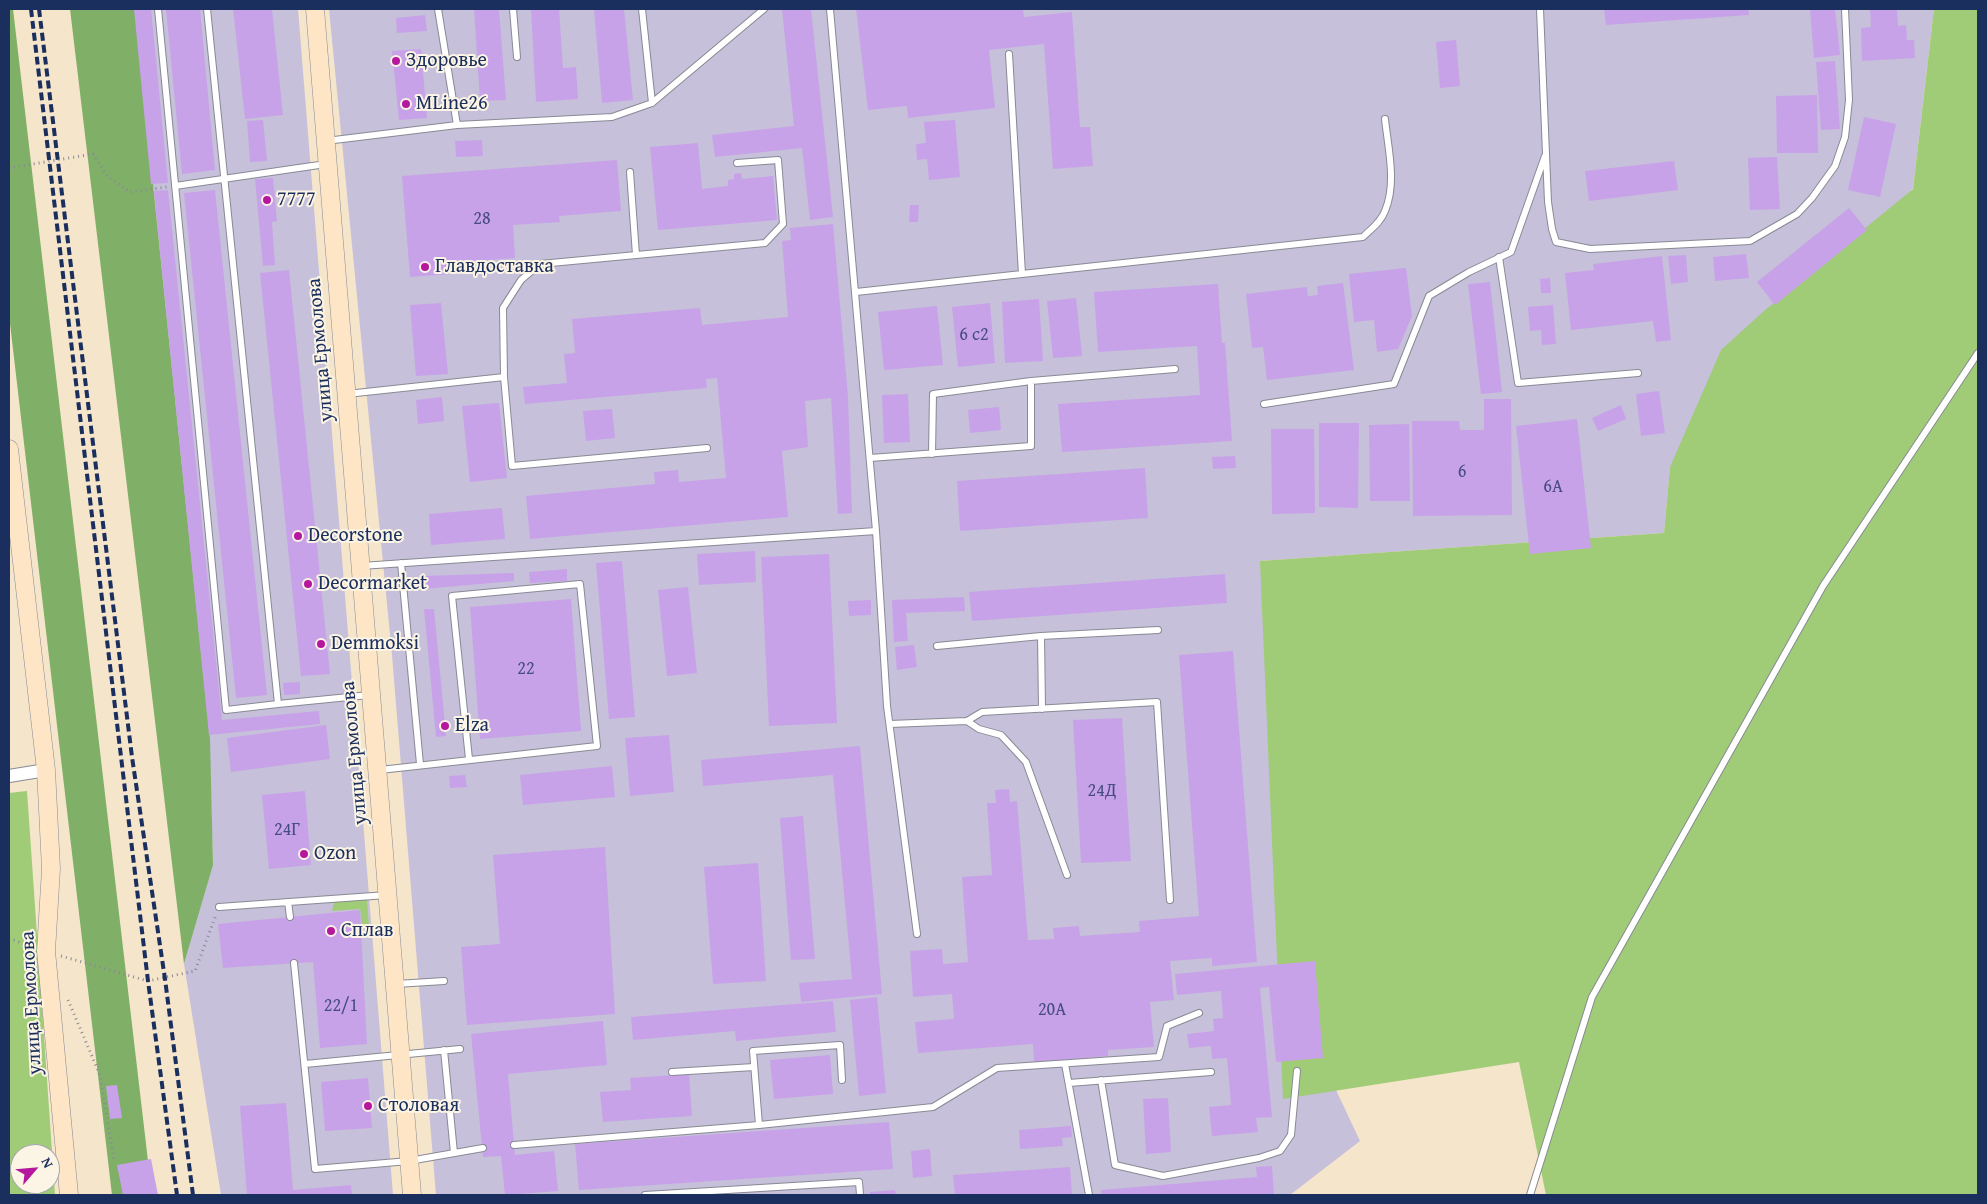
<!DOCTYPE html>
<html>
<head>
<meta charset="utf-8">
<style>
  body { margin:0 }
  #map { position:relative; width:1987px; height:1204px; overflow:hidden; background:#f5e5ca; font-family:"Gentium Book Plus",serif }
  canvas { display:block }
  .frame { position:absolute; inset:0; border:10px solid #1b2f5e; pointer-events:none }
  .north { position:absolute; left:10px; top:1144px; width:50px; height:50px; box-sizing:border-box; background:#fcf5e5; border:1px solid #a2a6af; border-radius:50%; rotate:63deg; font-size:14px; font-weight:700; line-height:20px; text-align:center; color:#1b2f5e }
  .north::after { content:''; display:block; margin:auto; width:18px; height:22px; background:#b5179e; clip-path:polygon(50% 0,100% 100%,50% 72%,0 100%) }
</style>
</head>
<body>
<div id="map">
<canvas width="1987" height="1204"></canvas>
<div class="frame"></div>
<div class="north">N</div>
</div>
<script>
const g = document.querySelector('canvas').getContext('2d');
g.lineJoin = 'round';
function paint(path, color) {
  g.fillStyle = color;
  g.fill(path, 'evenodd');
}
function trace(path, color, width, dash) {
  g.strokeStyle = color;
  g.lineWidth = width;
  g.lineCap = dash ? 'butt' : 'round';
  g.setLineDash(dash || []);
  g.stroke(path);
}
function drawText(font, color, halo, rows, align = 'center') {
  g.font = font + ' "Gentium Book Plus",serif';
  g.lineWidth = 4;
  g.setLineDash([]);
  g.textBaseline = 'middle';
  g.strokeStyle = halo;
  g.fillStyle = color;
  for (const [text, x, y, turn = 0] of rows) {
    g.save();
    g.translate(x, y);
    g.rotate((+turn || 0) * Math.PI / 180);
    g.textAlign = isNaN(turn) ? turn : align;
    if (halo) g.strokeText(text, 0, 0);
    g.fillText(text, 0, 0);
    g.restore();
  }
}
const industrial = new Path2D(`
  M135 9H298L393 1195H221L184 964 213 864 209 735Z
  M329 9H1934L1913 188 1670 467 1664 533 1260 561 1336 1090 1360 1141 1290 1195H436L392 655Z`);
const green = new Path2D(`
  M1934 9H1978V1195H1546L1519 1062 1283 1099 1260 561 1664 533 1670 467 1721 350 1764 311 1913 189Z
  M27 791 55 1195H9V793ZM20 1154H50V1184H20Z
  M367 899 369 926H362L360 909 332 911 334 902Z`);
const forest = new Path2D(`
  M9 9H13L152 1195H112L9 315Z
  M70 9H135L210 739 213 865 184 964Z`);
const building = new Path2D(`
  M134 9H151L168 183 151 184Z
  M166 9H200L215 170 182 174Z
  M233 9H272L283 115 245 119Z
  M474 9H499L506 100 480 101Z
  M531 9H559L563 68 576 67 578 99 536 102Z
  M594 9H624L633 100 602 103Z
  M782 9H811L833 217 810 220 802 148 715 157 712 135 794 126Z
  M856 9H1023L1024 17 1072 12 1080 127H1090L1093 166 1053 169 1044 44 989 50 995 108 908 118 907 106 868 110Z
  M1604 9H1748L1749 15 1606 25Z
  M1810 9H1835L1840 55 1814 58Z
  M1870 9H1897L1898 26 1906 25 1907 40H1914L1915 58 1862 61 1861 28 1871 27Z
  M425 15 427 31 397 33 396 18Z
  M1456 40 1460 86 1440 88 1436 42Z
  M421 49 427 118 399 120 392 51Z
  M1835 61 1840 129 1821 130 1816 62Z
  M1817 95 1818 153H1777L1776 96Z
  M1864 117 1896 124 1880 197 1848 190Z
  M263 120 267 161 250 162 247 121Z
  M955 120 960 177 929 180 927 159 917 160 916 144 926 143 924 122Z
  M482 140 483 156 456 157 455 141Z
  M698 143 702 189 728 186V180L734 179V174L741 173 742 179 773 176 777 220 658 230 650 147Z
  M1777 157 1780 209 1750 210 1748 158Z
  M617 160 621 211 559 216 560 222 513 225 515 258 463 262 464 273 410 277 402 176Z
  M1674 161 1678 190 1589 201 1585 171Z
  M273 178 277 221 272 222 275 265 263 266 255 179Z
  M168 190 222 720 319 711 320 724 209 735 154 191Z
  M215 190 267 695 236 698 184 193Z
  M910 205H919L918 222H909Z
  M1849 208 1867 230 1775 305 1757 282Z
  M833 224 848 397 852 513 838 514 831 398 805 401 808 447 782 451 788 517 530 539 526 496 655 484 654 472 678 470 679 482 726 478 717 378 706 379 707 388 525 404 523 387 567 383 564 354 575 353 572 319 700 308 702 325 788 317 782 241 791 240 790 228Z
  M1746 254 1749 278 1715 281 1713 257Z
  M1686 255 1688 282 1671 284 1668 256Z
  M1662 256 1671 340 1656 342 1653 321 1571 330 1565 273 1594 270 1593 264Z
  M1406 268 1412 316 1398 349 1377 352 1374 320 1354 322 1349 274Z
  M289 270 330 674 301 676 260 273Z
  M1550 278 1551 293H1541L1540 279Z
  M1490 282 1502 392 1481 394 1468 284Z
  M1343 283 1354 370 1267 380 1263 347 1252 348 1246 294 1307 287 1308 296 1318 295 1317 286Z
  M1218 284 1222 343H1225L1232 441 1062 452 1058 404 1200 395 1197 346 1098 352 1094 292Z
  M1076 298 1082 356 1053 358 1047 301Z
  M1039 299 1043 361 1005 363 1002 302Z
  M441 303 448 374 416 376 410 305Z
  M990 303 995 363 958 367 952 307Z
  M1553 305 1556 344 1542 345 1541 330 1530 331 1528 307Z
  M937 306 943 365 884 370 878 312Z
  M1659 391 1665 433 1641 436 1636 394Z
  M908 394 910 442 884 443 882 395Z
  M442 397 444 421 418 424 416 400Z
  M1484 399H1511L1512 515 1413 516 1412 421H1459L1460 430H1484Z
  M499 403 507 478 470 482 462 406Z
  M1621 405 1626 419 1598 431 1592 418Z
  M999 407 1001 430 970 433 968 410Z
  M612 409 615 438 586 441 583 411Z
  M1577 419 1591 548 1530 554 1516 426Z
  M1319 423H1359L1358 508 1319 507Z
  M1409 424 1410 501H1370L1369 425Z
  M1271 429H1314L1315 513 1272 514Z
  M1235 456 1236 468 1213 469 1212 457Z
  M1145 468 1148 518 960 531 957 481Z
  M502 508 505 539 431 545 429 514Z
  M755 551 756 582 699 585 697 554Z
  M829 554 837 723 769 726 761 557Z
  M622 561 635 717 609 719 596 563Z
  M567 569V581L530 583 529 572Z
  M514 573V581L423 589V576Z
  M1225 574 1227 603 972 621 969 592Z
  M688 587 697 673 667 676 658 590Z
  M964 597 965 611 906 613 908 641 894 642 892 600Z
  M571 599 581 731 480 739 470 607Z
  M871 600V615L849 616 848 601Z
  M424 609H434L446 736 436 737Z
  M914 645 917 667 897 670 895 647Z
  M1233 651 1257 962 1212 966V958L1170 961 1174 1000 1150 1002 1154 1047 1108 1050V1056L1034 1062 1033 1044 918 1053 915 1022 954 1019 952 994 913 997 910 951 942 949 943 964 968 962 962 877 992 875 987 803H996L995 790 1009 789 1010 802 1017 801 1028 940 1054 939 1053 928 1079 926 1080 936 1140 932 1139 921 1199 916 1179 655Z
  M300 682V694L284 695 283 683Z
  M1122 718 1131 861 1081 863 1073 720Z
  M326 725 330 759 231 772 227 738Z
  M669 735 674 792 630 796 625 738Z
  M860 746 882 994 801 1002 799 983 852 979 833 775 703 786 701 760Z
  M612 766 615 797 523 805 520 775Z
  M465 775 467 787 450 788 449 776Z
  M305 791 311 865 269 869 262 795Z
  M803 816 815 959 791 960 780 818Z
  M605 847 615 1014 467 1025 461 947 500 944 493 855Z
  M758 863 766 981 713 984 704 867Z
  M360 910 367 1044 320 1048 313 962 223 968 218 924Z
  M1315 961 1323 1058 1276 1062 1269 987 1260 988 1272 1117 1256 1118 1258 1132 1212 1136 1209 1107 1231 1105 1227 1058 1212 1059 1211 1046 1189 1048 1187 1034 1214 1031 1213 1019 1223 1018 1221 991 1177 995 1175 974Z
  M877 997 886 1093 859 1096 850 1000Z
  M833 1001 836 1032 736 1041 735 1031 633 1040 631 1017Z
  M603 1021 607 1065 508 1074 515 1155 554 1151 558 1191 505 1195 501 1156 483 1157 471 1034Z
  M830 1055 833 1094 774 1099 770 1060Z
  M689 1074 692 1116 603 1122 600 1092 631 1090 630 1078Z
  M368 1078 372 1128 325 1131 321 1082Z
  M117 1085 122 1118 110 1119 106 1086Z
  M1168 1098 1171 1152 1146 1154 1143 1099Z
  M286 1103 293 1190 351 1185 352 1195H247L240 1106Z
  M889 1122 893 1169 579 1190 575 1144Z
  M1071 1126 1072 1137 1062 1138 1063 1146 1020 1149 1019 1130Z
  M930 1149 932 1176 913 1178 911 1151Z
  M151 1159 158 1195H123L117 1165Z
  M1272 1166 1274 1195H1101V1190L1257 1177 1256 1167Z
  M1070 1167 1072 1195H955L953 1175Z
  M895 1190 896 1195H870V1192Z`);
const path = new Path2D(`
  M9 168 93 154 108 177 130 192 167 187
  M9 938 31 947
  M61 956 148 981 195 971 216 915
  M68 1000 100 1075 114 1160`);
const lane = new Path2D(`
  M158 9 226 710 278 704 207 9
  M438 9 457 125
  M513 9 517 57
  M642 9 652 103
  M830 9 876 531
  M1540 9 1548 202 1552 229 1556 242 1590 249 1750 241 1797 214 1812 198 1835 166 1845 137 1849 100 1845 9
  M1009 54 1022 274
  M326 141 457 125 612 117 652 103 764 9
  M630 172 636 255
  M175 186 326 164
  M1499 257 1518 383 1638 373
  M856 292 1363 237C1371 229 1381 222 1385 211 1397 183 1388 148 1385 119
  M504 377 512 466 707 448
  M347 394 504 377 503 308 521 280 540 264 765 243 783 224 778 160 737 163
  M1264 404 1394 384 1429 296 1469 272 1511 252 1545 156
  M932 454 933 394 1031 381 1175 369
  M870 458 1031 446V381
  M401 563 420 764
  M361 566 876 531 887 706 917 934
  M1041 636 1042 709
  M937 646 1041 636 1158 630
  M278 704 369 695
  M967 721 979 729 1001 735 1026 762 1067 875
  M890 724 967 721 982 712 1157 702 1170 900
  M380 770 597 746 580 584 452 596 469 759
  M288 902 290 917
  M219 907 387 895
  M294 963 315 1169 409 1161 483 1148
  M396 984 444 981
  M444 1050 454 1153
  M305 1064 460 1049
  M1065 1064 1089 1195
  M672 1072 754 1067
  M1101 1080 1115 1165 1163 1176 1259 1158 1280 1151 1291 1135 1297 1071
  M1069 1083 1211 1072
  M759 1125 753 1051 840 1045 842 1080
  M514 1145 759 1125 933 1107 997 1068 1159 1057 1167 1026 1199 1013
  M645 1195 859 1182 860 1195
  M1530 1195 1592 997 1823 586 1978 353`);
const street = new Path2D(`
  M9 776 46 770`);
const secondary = new Path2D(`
  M315 9 412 1195
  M9 449 46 770 51 869 46 951 69 1195`);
const rail = new Path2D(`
  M31 9 148 981 177 1195
  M39 9 132 757 165 979 193 1195`);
const markers = [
  [396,61,5,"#b5179e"],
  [406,104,5,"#b5179e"],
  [267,200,5,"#b5179e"],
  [425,267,5,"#b5179e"],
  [298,536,5,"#b5179e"],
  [308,584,5,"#b5179e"],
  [321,644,5,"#b5179e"],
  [445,726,5,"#b5179e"],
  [304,854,5,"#b5179e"],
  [331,931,5,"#b5179e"],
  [368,1106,5,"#b5179e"]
];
const numberNames = [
  ["28",482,219],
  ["6 с2",974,335],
  ["6",1462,472],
  ["6А",1553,487],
  ["22",526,669],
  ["24Д",1102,791],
  ["24Г",287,830],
  ["22/1",341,1006],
  ["20А",1052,1010]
];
const poiNames = [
  ["Здоровье",406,61],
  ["MLine26",416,104],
  ["7777",277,200],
  ["Главдоставка",435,267],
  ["Decorstone",308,536],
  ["Decormarket",318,584],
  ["Demmoksi",331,644],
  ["Elza",455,726],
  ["Ozon",314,854],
  ["Сплав",341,931],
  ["Столовая",378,1106]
];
const streetNames = [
  ["улица Ермолова",321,350,-95],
  ["улица Ермолова",355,753,-95],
  ["улица Ермолова",32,1003,-93]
];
paint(industrial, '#c6c0da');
paint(green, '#a0cb77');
paint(forest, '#80af68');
paint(building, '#c8a2e8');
trace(lane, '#888a94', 8);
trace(street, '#888a94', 14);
trace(secondary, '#888a94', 19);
trace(path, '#888a94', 3, [1, 4]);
trace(lane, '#fff', 6);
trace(street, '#fff', 12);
trace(secondary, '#fde5c5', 18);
trace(rail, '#1b2f5e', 4, [8, 4]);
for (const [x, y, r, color] of markers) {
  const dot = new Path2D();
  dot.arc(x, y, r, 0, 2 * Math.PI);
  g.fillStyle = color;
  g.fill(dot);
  trace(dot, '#fcf5e5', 2);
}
drawText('18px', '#464c80', null, numberNames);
drawText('20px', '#1b2f5e', '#fcf5e5', poiNames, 'left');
drawText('20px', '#1b2f5e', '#fcf5e5', streetNames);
</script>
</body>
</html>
